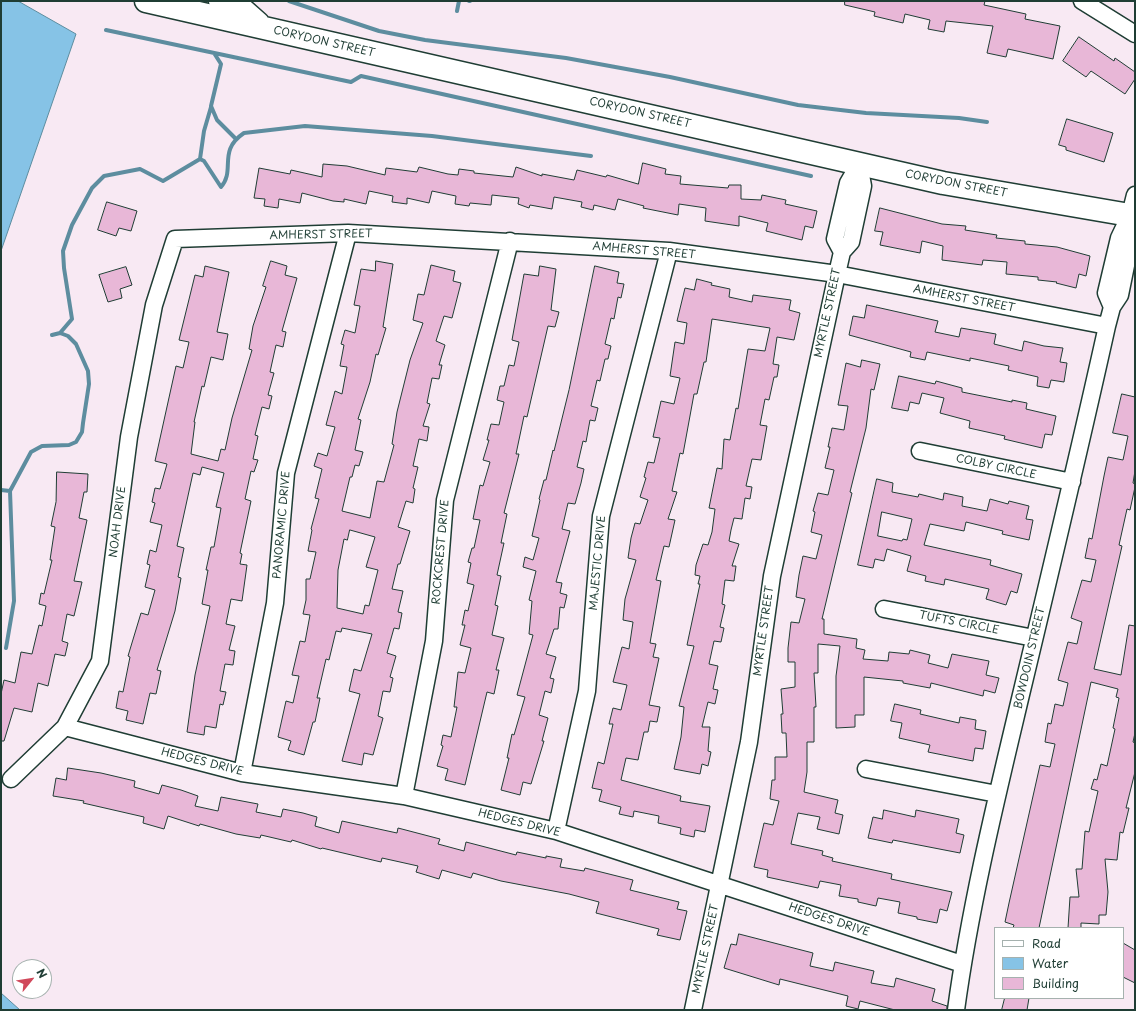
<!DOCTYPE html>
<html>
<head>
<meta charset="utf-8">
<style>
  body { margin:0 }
  #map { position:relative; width:1136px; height:1011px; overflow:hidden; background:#f8e9f3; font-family:"Playpen Sans",sans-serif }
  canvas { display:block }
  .frame { position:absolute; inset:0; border:2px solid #1f3d34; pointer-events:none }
  .legend { position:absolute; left:994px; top:927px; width:130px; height:72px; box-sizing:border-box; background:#fff; border:1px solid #a5b1ae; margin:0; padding:5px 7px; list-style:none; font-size:12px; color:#1f3d34 }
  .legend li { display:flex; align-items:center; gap:8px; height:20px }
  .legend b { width:20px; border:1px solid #a5b1ae }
  .north { position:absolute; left:12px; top:959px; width:40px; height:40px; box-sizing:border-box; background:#fff; border:1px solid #a5b1ae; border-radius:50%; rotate:60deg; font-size:11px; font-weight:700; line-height:16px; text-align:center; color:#1f3d34 }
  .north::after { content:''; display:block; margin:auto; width:14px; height:18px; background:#d1495b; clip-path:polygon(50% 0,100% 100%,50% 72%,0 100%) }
</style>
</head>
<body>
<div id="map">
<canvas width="1136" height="1011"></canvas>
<div class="frame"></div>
<ul class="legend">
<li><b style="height:5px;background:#fff"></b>Road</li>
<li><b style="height:11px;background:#86c3e6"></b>Water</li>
<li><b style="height:11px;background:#e8b7d7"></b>Building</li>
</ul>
<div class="north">N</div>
</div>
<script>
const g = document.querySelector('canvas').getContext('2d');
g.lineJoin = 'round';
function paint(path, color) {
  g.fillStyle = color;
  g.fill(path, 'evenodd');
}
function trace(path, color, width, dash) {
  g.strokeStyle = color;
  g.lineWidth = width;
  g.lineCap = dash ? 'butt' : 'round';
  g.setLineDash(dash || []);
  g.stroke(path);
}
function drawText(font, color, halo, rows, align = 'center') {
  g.font = font + ' "Playpen Sans",sans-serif';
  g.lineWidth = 3.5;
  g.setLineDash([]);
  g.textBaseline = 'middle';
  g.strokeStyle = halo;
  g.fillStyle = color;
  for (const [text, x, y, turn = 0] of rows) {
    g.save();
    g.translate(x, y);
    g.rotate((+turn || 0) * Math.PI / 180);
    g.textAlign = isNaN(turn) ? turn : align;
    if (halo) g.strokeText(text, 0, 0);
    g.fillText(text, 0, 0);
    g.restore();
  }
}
const water = new Path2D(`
  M1 1H18L76 34 1 251Z
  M1 993 20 1010H1Z`);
const stream = new Path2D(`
  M289 1 379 31 425 40 566 58 670 77 798 105 866 113 959 118 987 122
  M469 1H470
  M457 11 459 1
  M106 30 351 82 361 76 811 176
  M214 53 221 64 211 106 217 120 235 138
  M200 159 204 131 211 107
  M52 335 60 333
  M1 490 10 491
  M6 648 14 601 10 491 31 452 42 446 69 445 76 442 82 432 83 423 89 384 88 371 76 344 68 336 60 333 72 319 64 268 63 251 72 225 92 188 104 176 140 169 163 181 200 159 204 161 221 187C236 170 217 151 244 133L305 126 432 136 591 156`);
const building = new Path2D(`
  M845 1H985L984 5 1026 14 1025 19 1060 26 1053 59 1008 49 1006 57 987 53 993 26 946 21 944 32 928 29 930 20 905 14 903 23 874 16 875 12 845 5Z
  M1079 37 1114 61 1115 58 1135 72V79L1125 94 1091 71 1086 77 1063 61Z
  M1067 119 1113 133 1104 162 1066 150V147L1059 145Z
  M643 163 666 169 665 174 681 176 680 184 728 188 729 185H741V199L761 200 762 195 786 200 785 204 817 211 813 228 805 226 802 240 766 231 768 223 739 216V226L705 221 706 208 679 204 678 215 643 208 644 206 618 199 615 210 594 205 593 210 581 207 582 202 554 197 552 209 530 205 529 208 518 204 519 198 492 195 491 205 470 203 469 206 455 204 456 196 432 191 429 203 407 198V204L392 202 393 196 369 191 366 204 344 199V202L333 201 302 193 300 203 279 199 278 208 264 206 265 199 254 198 259 168 290 174 291 170 322 177 323 164 347 166 385 175 386 168 417 172 419 167 448 174 458 175 459 169 474 171V173L513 177 516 167 542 176V174L574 180 577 170 606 177 607 175 638 184Z
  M107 202 137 211 131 231 119 228 116 236 98 230Z
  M880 208 942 224 966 226 965 230 997 235 996 238 1025 241V244L1057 247 1090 256 1086 276 1079 274 1076 288 1056 283 1057 282 1038 280V277L1006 274 1007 262 983 260 982 265 942 260 943 246 922 241 920 253 880 245 883 232 875 231Z
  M271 261 287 266 285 275 297 278 282 331 286 332 283 347 276 345 270 372 274 373 268 395 272 396 269 409 262 407 255 435 258 436 253 459 258 460 254 472 251 471 245 499 251 501 240 553 242 554 240 564 247 565 242 601 231 599 226 624 235 626 229 650 235 651 233 665 225 664 220 691 226 692 223 705 220 704 216 728 205 726 204 735 187 732 195 675 210 606 202 604 208 570H206L211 547H214L221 508 216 507 224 473 202 467 200 475 193 473 177 546 184 548 178 577 181 578 175 611 157 670 161 671 156 694 150 693 143 724 126 720 128 711 116 708 119 691 123 692 130 657 128 656 141 613 148 615 155 590 145 587 150 565 147 564 150 550 156 552 162 525 150 522 155 503 152 502 155 488 160 489 167 464 155 461 176 366 183 368 189 342 179 340 195 275 203 277 205 266 229 272 217 332 228 334 223 360 211 357 204 387 202 386 194 422H195L191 454 218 461 221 449 225 450 232 418 252 350 249 349 253 326 266 287 263 286Z
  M376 261 393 264 383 327 386 328 378 355 376 354 370 382 358 419 361 420 355 450 363 452 359 466 355 465 352 477H350L342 511 370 518 377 481 384 482 394 445 392 444 397 412 410 360 423 323 413 320 418 294 424 295 431 265 455 271 453 281 461 283 452 318 444 316 436 341 445 345 439 365H442L439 379 432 378 427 403 430 404 423 426 429 427 427 441 419 439 413 466 418 467 413 488 415 489 413 503 406 501 398 527 410 531 400 564H398L392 589 403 591 398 612 402 613 399 629 394 628 387 653 396 656 390 677 393 678 390 692 383 691 378 716 383 718 373 755 364 753 362 765 342 761 360 694 349 691 354 669 361 671 372 634 342 628 341 632 336 631 329 660 326 659 317 698H320L315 722H313L304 755 288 750 291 741 278 737 286 701 293 703 299 676 292 675 300 641 305 642 310 615 303 614 306 600V579H310L316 552 308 551 312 530 311 529 319 499 315 498 322 469 314 466 318 453 327 456 335 427 326 425 335 391 342 394 347 367 340 366 344 345 341 344 345 330 355 333 360 306 354 305 361 269 375 271ZM350 530 375 537 366 567 378 570 369 606 365 605 363 614 337 608 338 570 344 539 347 540Z
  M540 266 556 269 551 310 559 312 555 327 548 326 527 417 524 416 516 454H519L504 513 507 514 501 543H504L497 575 501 576 495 605 498 606 492 635 504 638 496 670H499L494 694 487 692 465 785 445 780 448 769 437 766 443 746 441 745 443 735 451 737 457 707H454L458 672 465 673 471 648 460 645 465 625H462L465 610 468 611 474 585 467 583 471 563 468 562 472 548H474L480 520 473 519 480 485 483 486 490 462 483 460 489 440H487L491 424 499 425 504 402 497 400 500 386H504L509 365 514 366 519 342 512 340 524 274 538 276Z
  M595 266 619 272 617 283 624 284 621 298 618 297 614 319 611 318 605 344 611 346 608 359H605L600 381 597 380 591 406 598 408 595 421 590 420 586 442 583 441 577 467 584 469 581 483 575 504 568 503 562 529 570 531 556 582 562 583 560 593 567 595 564 608 560 607 558 629H554L546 654 556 657 550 678 554 679 551 693 545 691 539 715 548 718 542 741H544L531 784 523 782 520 795 501 790 509 758H507L512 734 514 735 525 697 517 695 533 635 529 634 532 601 529 600 536 571 523 567 525 557 533 560 539 538 532 536 540 500 539 499 544 480H546L553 450 554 451 569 390Z
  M126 267 132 285 120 289 122 298 108 302 99 275Z
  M697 279 712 283 711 285 730 289 729 297 752 302 753 295 791 300 789 310 800 313 794 340 777 337 773 364 779 365 777 377H774L769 400 765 399 760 425 767 426 761 460 752 459 746 486 752 487 750 499 745 498 742 519 734 518 731 530 729 541 739 544 732 566H736L734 581 725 580 722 604 725 605 720 627 724 628 721 642 714 641 709 664 718 666 713 689 718 690 715 704 708 702 702 727H710L708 751 711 752 708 766 702 764 700 774 674 769 681 737 684 707 679 706 694 646 687 645 700 584H698L700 576 695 575 696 565 703 544 708 545 712 532 715 509 709 508 717 468 722 469 724 439 730 440 736 408 738 409 748 349 765 351 770 328 712 319 706 362H704L697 394H694L683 454 680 453 672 491 677 492 668 519 675 520 669 547 664 546 656 580 661 581 650 643 656 644 653 657 659 658 649 705 660 707 657 722 650 721 648 732H644L638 760 626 758 621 780 681 796 680 801 710 806 705 832 695 830 694 837 680 834 681 828 658 823 659 816 634 811 633 817 619 814 621 807 599 801 602 790 592 788 598 762 604 764 613 724H609L613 708 621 710 627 685 613 682 622 647 629 649 633 622 623 620 625 599 636 560 628 558 631 538 635 523 640 524 648 500 640 497 646 478 644 477 648 462 654 463 660 438 653 437 661 401 674 404 680 378 670 376 675 342 684 344 687 323 677 321 685 288 694 290Z
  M867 305 938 321 935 332 959 337 961 328 996 334 994 344 1022 351 1024 341 1044 346 1063 348 1060 362 1067 363 1064 382 1051 380 1049 388 1037 386 1038 377 1008 370 1009 366 970 358V361L927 352 925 360 910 357 911 352 849 335 853 316 864 318Z
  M862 360 880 364 874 390 871 389 866 428 850 492 852 493 822 619H824V634L857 639 856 648 865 650 863 659 888 661 889 652 909 654 910 650 930 655 928 663 948 668 952 654 989 661 986 675 999 678 995 693 984 690 983 696 931 683 930 688 903 683V681L864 677V715H855V727L836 728V676L840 646 818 644V673H814L816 707H814V742H807V772L804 792 838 800 835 813 843 815 839 834 817 829 820 817 798 813 791 844 823 851 822 855 833 858 832 861 892 874 891 879 952 892 947 911 940 909 937 923 917 919V917L898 913 900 902 878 898 876 906 858 902V899L839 896 841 885 820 881 818 888 767 877 768 870 754 867 764 823 773 825 779 801 770 799 772 780H775V757H787L786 733H782L781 714H783L781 689 795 687V662H788V648L791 622 799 623 805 599 796 597 799 575 803 556 816 559 822 535 811 532 815 512 813 511 818 493 828 495 834 470 825 468 830 447H828L832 428 844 430 848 406 838 405 846 363 860 367Z
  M899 376 935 384 936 381 962 388V392L1012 402V400L1027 403 1026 409 1056 416 1052 435 1045 434 1042 448 1004 439 1005 436 969 428 970 421 940 413 944 398 922 393 919 404 910 402 908 411 892 408Z
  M1122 394 1135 397V471L1133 483 1135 484V487L1130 510 1127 509 1119 545 1122 546 1094 669 1121 675 1129 625 1135 626V733L1133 742 1135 743V772L1126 808H1129L1123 833 1120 832 1117 860 1105 859 1108 892 1106 915H1099V924L1081 923V928H1068L1070 897H1079L1076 869H1082L1085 831 1089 832 1098 791 1091 789 1094 779 1097 780 1101 764 1107 766 1115 729 1113 728 1119 698 1116 697 1118 689 1091 682 1039 928H1013L1014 925 1005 922 1009 903 1040 765 1050 767 1055 744 1045 742 1048 723 1051 724 1055 704 1063 706 1068 683 1058 680 1068 642 1077 644 1082 622 1071 618 1082 580 1091 582 1096 560 1085 558 1089 538 1092 539 1104 476 1108 457 1123 460 1128 436 1113 433Z
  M57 472 88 474 87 492H84L79 518 87 520 74 581 82 582 74 616 67 614 62 641 68 643 65 656 55 654 48 686 38 683 32 712 14 708 4 741H1V694L4 680 15 683 21 652 32 654 39 625 42 626 46 606 39 604 41 593 44 594 52 560H50L55 527 51 526 56 502Z
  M877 479 893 483 892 492 918 497 919 494 943 500 944 493 963 497 962 506 987 511 990 499 1008 504 1009 501 1029 506 1026 519 1033 520 1029 540 1002 534 1003 531 966 522 964 531 930 524 924 545 991 560 990 565 1022 574 1017 593 1011 591 1006 605 986 599 989 589 945 579 944 585 925 581 926 576 907 571 911 556 887 549 884 561 875 559 873 568 858 565ZM882 512 912 519 907 540 903 539 902 541 878 536Z
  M895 704 921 710 920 714 959 723 960 717 976 720 975 729 986 731 983 749 975 748 973 761 928 752 930 745 899 738 902 723 891 721Z
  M68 768 101 773 135 781 134 787 159 794 162 785 181 790 198 796 195 806 218 811 221 797 258 804 256 812 281 817 283 809 303 813 317 817 315 826 339 833 342 821 397 833 398 828 440 839 438 844 464 851 466 842 516 855 517 852 546 858V856L562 859 560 867 584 871 585 868 633 880 630 890 679 902 677 909 687 911 680 940 657 935 659 929 596 913 599 902 569 894 501 881 473 873 471 878 442 870 439 879 416 872 418 866 382 858 381 862 322 848 321 849 292 840 291 842 261 835 260 838 236 834 200 824 199 826 168 816 164 829 143 823 144 817 83 803 84 801 53 796 56 778 66 780Z
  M884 810 915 817 916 810 959 819 956 833 964 835 960 853 893 840 892 843 868 838 873 817 882 819Z
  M739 934 813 953 810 966 833 971 835 962 874 971 871 983 894 987 896 978 935 989 932 1001 947 1006V1010H895L860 1001 858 1009 846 1006 848 996 780 979 779 985 724 968 731 944 736 945Z
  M1123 943 1135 950V983L1123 977Z
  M1005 998H1029L1027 1010H1002Z`);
const street = new Path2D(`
  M1082 1 1135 34
  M842 252 835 239 848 183 859 164
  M1112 307 1106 293 1119 238 1130 215 1135 195
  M920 451 1072 482
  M884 609 1034 638
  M65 727 242 773 404 796 556 831 962 964
  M866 769 997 794
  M242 773 275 603 286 473 348 233
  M11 779 65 727 100 661 129 437 154 305 175 239 348 233 669 251 837 274 1107 326
  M404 796 434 641 445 500 510 241
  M556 831 587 691 601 516 669 251
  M693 1010 749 742 772 576 837 274 842 252 851 242 863 186 859 164
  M956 1010C970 907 995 804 1019 703 1049 578 1079 452 1107 326L1112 307 1120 295 1131 241 1130 215`);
const secondary = new Path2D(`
  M146 1 943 183 1135 216
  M220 1 241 8 258 23`);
const streetNames = [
  ["CORYDON STREET",324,42,13],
  ["CORYDON STREET",640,113,13],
  ["CORYDON STREET",956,184,11],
  ["AMHERST STREET",321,235,-1],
  ["AMHERST STREET",644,251,5],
  ["AMHERST STREET",964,299,11],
  ["MYRTLE STREET",828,313,-78],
  ["COLBY CIRCLE",996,467,12],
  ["NOAH DRIVE",118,522,-83],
  ["PANORAMIC DRIVE",282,525,-85],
  ["ROCKCREST DRIVE",441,552,-85],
  ["MAJESTIC DRIVE",598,563,-85],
  ["TUFTS CIRCLE",959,623,11],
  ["MYRTLE STREET",764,631,-82],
  ["BOWDOIN STREET",1030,658,-77],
  ["HEDGES DRIVE",202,762,14],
  ["HEDGES DRIVE",519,823,14],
  ["HEDGES DRIVE",829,920,18],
  ["MYRTLE STREET",706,949,-78]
];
paint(water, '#86c3e6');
trace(water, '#5d8d9f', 1);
trace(stream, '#5d8d9f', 4);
paint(building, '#e8b7d7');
trace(building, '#1f3d34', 1);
trace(street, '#1f3d34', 19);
trace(secondary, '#1f3d34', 25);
trace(street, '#fff', 16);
trace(secondary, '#fff', 22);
drawText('11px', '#1f3d34', '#fff', streetNames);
</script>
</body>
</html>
